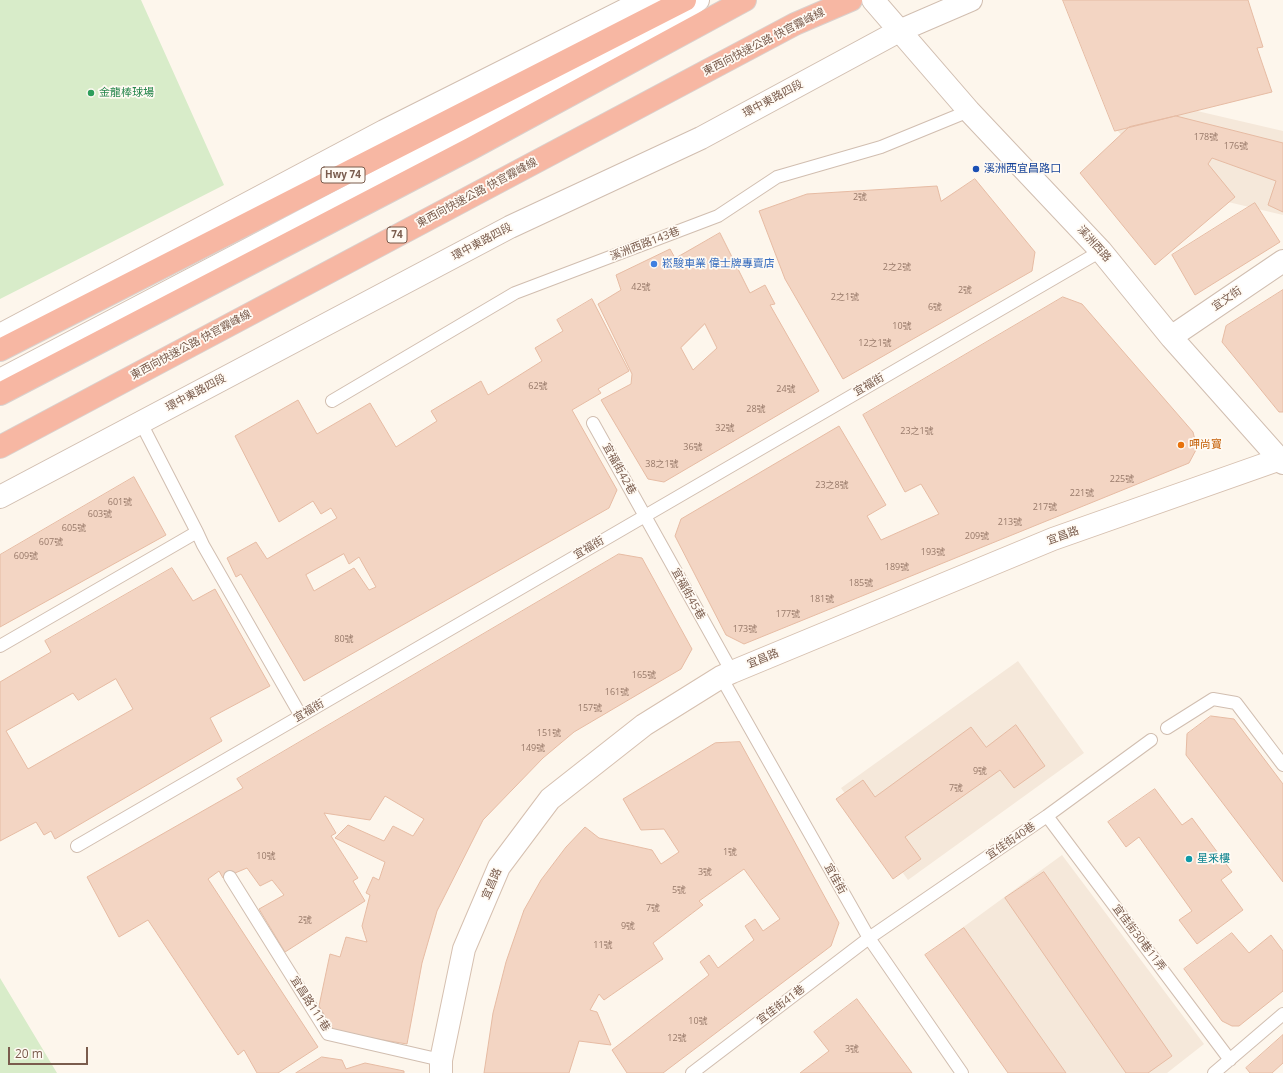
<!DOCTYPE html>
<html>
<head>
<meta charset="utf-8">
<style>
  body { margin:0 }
  #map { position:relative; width:1283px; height:1073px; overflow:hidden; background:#fdf6ec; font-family:"Open Sans",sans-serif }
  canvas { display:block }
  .scale { position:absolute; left:8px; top:1047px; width:80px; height:18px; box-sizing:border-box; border:2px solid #7a5c4d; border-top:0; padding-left:5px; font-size:12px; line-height:14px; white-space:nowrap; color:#7a5c4d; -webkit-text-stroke:3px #fffaf3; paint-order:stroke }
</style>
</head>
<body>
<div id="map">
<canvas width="1283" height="1073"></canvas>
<div class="scale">20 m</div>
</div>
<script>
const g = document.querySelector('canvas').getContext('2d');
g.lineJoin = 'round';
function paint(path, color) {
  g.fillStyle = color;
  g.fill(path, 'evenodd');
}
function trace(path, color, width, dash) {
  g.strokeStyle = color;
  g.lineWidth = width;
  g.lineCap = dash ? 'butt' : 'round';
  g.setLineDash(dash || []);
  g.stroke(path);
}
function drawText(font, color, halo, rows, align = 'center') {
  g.font = font + ' "Open Sans","Noto Sans TC",sans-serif';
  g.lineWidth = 3.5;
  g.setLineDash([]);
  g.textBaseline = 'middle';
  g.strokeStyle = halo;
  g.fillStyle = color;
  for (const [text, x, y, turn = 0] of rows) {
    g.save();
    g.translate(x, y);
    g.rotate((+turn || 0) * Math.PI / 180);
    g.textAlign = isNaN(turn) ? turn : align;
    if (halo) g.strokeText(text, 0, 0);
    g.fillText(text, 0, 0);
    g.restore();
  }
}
const residential = new Path2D(`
  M1124 94 1283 131V215L1169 188 1116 129Z
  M1018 661 1084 753 908 880 841 788Z
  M1062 855 1204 1044 1167 1073H1009L932 950Z`);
const green = new Path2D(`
  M0 0H141L224 185 0 299Z
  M0 978 57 1073H0Z`);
const building = new Path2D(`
  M1063 0H1248L1263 47 1257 48 1272 92 1115 131Z
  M1176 116 1283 143V212L1268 205 1276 181 1212 158 1208 164 1235 197 1155 265 1080 173 1129 127Z
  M975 179 1035 252 1032 271 843 379 785 279 759 211 807 194 937 186 941 201Z
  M1255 203 1280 242 1195 295 1172 255Z
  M720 233 750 293 765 285 775 304 770 305 819 391 664 482 648 479 601 400 631 384 632 374 598 304 621 290 616 275 670 249 675 258ZM705 324 717 348 693 370 681 348Z
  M1283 290V412H1279L1222 342 1226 326Z
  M1063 297 1082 304 1193 432 1197 448 1189 463 744 644 726 635 675 536 681 519 839 426 886 505 867 516 881 540 939 514 921 484 905 492 863 415Z
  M592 299 629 371 598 389 601 393 572 410 617 490 609 508 304 681 241 574 236 577 227 558 256 542 267 559 337 518 331 508 321 514 313 501 279 522 235 436 298 400 317 434 370 403 396 447 437 421 431 411 481 381 488 395 542 361 535 348 563 331 557 320ZM344 554 349 564 359 557 376 587 369 590 354 568 314 591 306 575Z
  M134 477 166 535 0 627V555Z
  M619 554 642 558 692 649 681 669 574 732 543 758 483 820 437 911 422 963 407 1044 335 1032 319 1006 330 954 340 957 346 937 367 942 362 926 370 895 366 893 373 877 379 880 385 862 335 838 348 825 384 841 393 826 413 836 424 819 385 796 370 820 324 813 336 833 331 836 358 878 353 881 365 901 285 952 259 909 284 895 272 880 260 886 247 868 223 878 219 871 208 879 318 1047 278 1073H257L244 1050 238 1055 148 920 119 937 87 877 243 788 237 779Z
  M172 568 193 601 215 589 270 686 210 718 222 741 55 839 51 831 44 835 36 822 0 841V682L51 652 45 641ZM116 679 133 709 28 769 6 731 73 693 78 700Z
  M1211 716 1234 719 1283 784V882L1186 755 1187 734Z
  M1016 725 1045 766 1014 788 1000 770 905 837 921 859 893 879 836 799 863 780 875 797 971 727 986 747Z
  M740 742 839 923 831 946 663 1073H627L612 1050 709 975 700 962 709 955 718 968 754 940 745 926 755 919 763 931 780 919 744 869 699 901 703 905 653 943 663 959 604 1000 599 994 590 1010 597 1012 611 1045 579 1041 569 1073H484L493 1013 506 962 524 910 541 880 566 847 585 827 599 838 652 850 661 864 679 852 664 829 641 830 623 799 715 743Z
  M1155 789 1182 825 1192 818 1232 872 1221 880 1243 910 1197 944 1179 920 1192 911 1139 837 1126 847 1108 822Z
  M1044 872 1172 1056 1148 1073H1126L1005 898Z
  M964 928 1066 1073H1008L925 955Z
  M1232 933 1249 953 1271 935 1283 951V991L1239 1026H1232L1222 1021 1184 969Z
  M857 999 912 1073H800L829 1051 814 1032Z
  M1283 1035V1063L1272 1073H1250L1246 1068Z
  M322 1057 342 1060 346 1069 365 1063 404 1071V1073H296Z`);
const lane = new Path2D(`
  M332 401 515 293 718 216 777 177 881 147 969 111
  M141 423 197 532
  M593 423 732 672
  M0 646 197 532 203 545 301 716
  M721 677 869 938 962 1073
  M1167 728 1213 699 1236 703 1283 765
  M1047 816 1230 1060
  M77 846 1101 251
  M230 877 328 1034 441 1060
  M692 1073 869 938 1047 816 1151 740
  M1214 1073 1283 1014`);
const street = new Path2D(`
  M873 0 969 111 1101 251 1171 337 1283 463
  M0 335 384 131 639 3 650 0
  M1171 337 1283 261
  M0 380 641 43 698 0
  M0 497 510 227 701 138 899 31 971 0`);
const secondary = new Path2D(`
  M441 1073V1060L464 949 499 867 550 799 644 725 721 677 732 672 1053 539 1283 458`);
const highway = new Path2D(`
  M0 350 685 0
  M0 394 472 148 745 0
  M0 447 795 24 851 0`);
const markers = [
  [91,93,4,"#2e9e5b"],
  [976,169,4,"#1a4fb4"],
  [654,264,4,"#3f7fe0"],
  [1181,445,4,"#e8710a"],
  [1189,859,4,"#0f9aa8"]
];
const numberNames = [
  ["178號",1206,137],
  ["176號",1236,146],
  ["2號",860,197],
  ["2之2號",897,267],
  ["42號",641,287],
  ["2號",965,290],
  ["2之1號",845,297],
  ["6號",935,307],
  ["10號",902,326],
  ["12之1號",875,343],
  ["62號",538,386],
  ["24號",786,389],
  ["28號",756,409],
  ["32號",725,428],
  ["23之1號",917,431],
  ["36號",693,447],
  ["38之1號",662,464],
  ["225號",1122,479],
  ["23之8號",832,485],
  ["221號",1082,493],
  ["601號",120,502],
  ["217號",1045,507],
  ["603號",100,514],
  ["213號",1010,522],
  ["605號",74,528],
  ["209號",977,536],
  ["607號",51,542],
  ["193號",933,552],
  ["609號",26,556],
  ["189號",897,567],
  ["185號",861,583],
  ["181號",822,599],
  ["177號",788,614],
  ["173號",745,629],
  ["80號",344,639],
  ["165號",644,675],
  ["161號",617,692],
  ["157號",590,708],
  ["151號",549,733],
  ["149號",533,748],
  ["9號",980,771],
  ["7號",956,788],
  ["1號",730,852],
  ["10號",266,856],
  ["3號",705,872],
  ["5號",679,890],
  ["7號",653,908],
  ["2號",305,920],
  ["9號",628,926],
  ["11號",603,945],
  ["10號",698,1021],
  ["12號",677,1038],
  ["3號",852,1049]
];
const shields = [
  [343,175,44],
  [397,235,20]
];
const shieldNames = [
  ["Hwy 74",343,175],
  ["74",397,235]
];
const streetNames = [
  ["東西向快速公路 快官霧峰線",764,42,-27],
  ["環中東路四段",773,99,-28],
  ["東西向快速公路 快官霧峰線",477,193,-28],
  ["環中東路四段",482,242,-28],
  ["溪洲西路143巷",645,244,-21],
  ["溪洲西路",1094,244,48],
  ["宜文街",1227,299,-34],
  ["東西向快速公路 快官霧峰線",191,345,-28],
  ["宜福街",869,385,-30],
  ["環中東路四段",196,393,-28],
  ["宜福街42巷",619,469,61],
  ["宜昌路",1063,536,-20],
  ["宜福街",589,548,-30],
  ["宜福街45巷",688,594,61],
  ["宜昌路",763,659,-22],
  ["宜福街",309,711,-30],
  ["宜佳街40巷",1011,841,-34],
  ["宜佳街",835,879,61],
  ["宜昌路",492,884,-66],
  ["宜佳街30巷11弄",1139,938,53],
  ["宜昌路111巷",310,1004,57],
  ["宜佳街41巷",781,1005,-37]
];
const leisureNames = [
  ["金龍棒球場",99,93]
];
const transitNames = [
  ["溪洲西宜昌路口",984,169]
];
const shopNames = [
  ["崧駿車業 偉士牌專賣店",662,264]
];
const foodNames = [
  ["呷尚寶",1189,445]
];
const cultureNames = [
  ["星釆樓",1197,859]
];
paint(residential, '#f5e8da');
paint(green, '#d8ecc9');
paint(building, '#f3d5c3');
trace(building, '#e6bba3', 1);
trace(lane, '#d1beb0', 14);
trace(street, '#d1beb0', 24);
trace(secondary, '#d6c0b0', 24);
trace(highway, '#dad1cd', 24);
trace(lane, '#fff', 12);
trace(street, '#fff', 22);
trace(secondary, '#fff', 22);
trace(highway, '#f7b7a3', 22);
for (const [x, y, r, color] of markers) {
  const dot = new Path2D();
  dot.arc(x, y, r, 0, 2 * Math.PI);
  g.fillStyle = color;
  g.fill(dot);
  trace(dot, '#fffaf3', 1.5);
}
drawText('9px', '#987a6a', null, numberNames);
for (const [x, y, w] of shields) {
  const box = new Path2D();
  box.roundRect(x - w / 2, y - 8, w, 16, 3);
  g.fillStyle = '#fffaf3';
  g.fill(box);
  trace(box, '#7a5c4d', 1);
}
drawText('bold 10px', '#7a5c4d', null, shieldNames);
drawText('11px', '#7a5c4d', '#fffaf3', streetNames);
drawText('11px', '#27864d', '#fffaf3', leisureNames, 'left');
drawText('11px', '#164399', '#fffaf3', transitNames, 'left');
drawText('11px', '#366cbe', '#fffaf3', shopNames, 'left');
drawText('11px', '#c56008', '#fffaf3', foodNames, 'left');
drawText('11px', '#0d838f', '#fffaf3', cultureNames, 'left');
</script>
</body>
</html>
